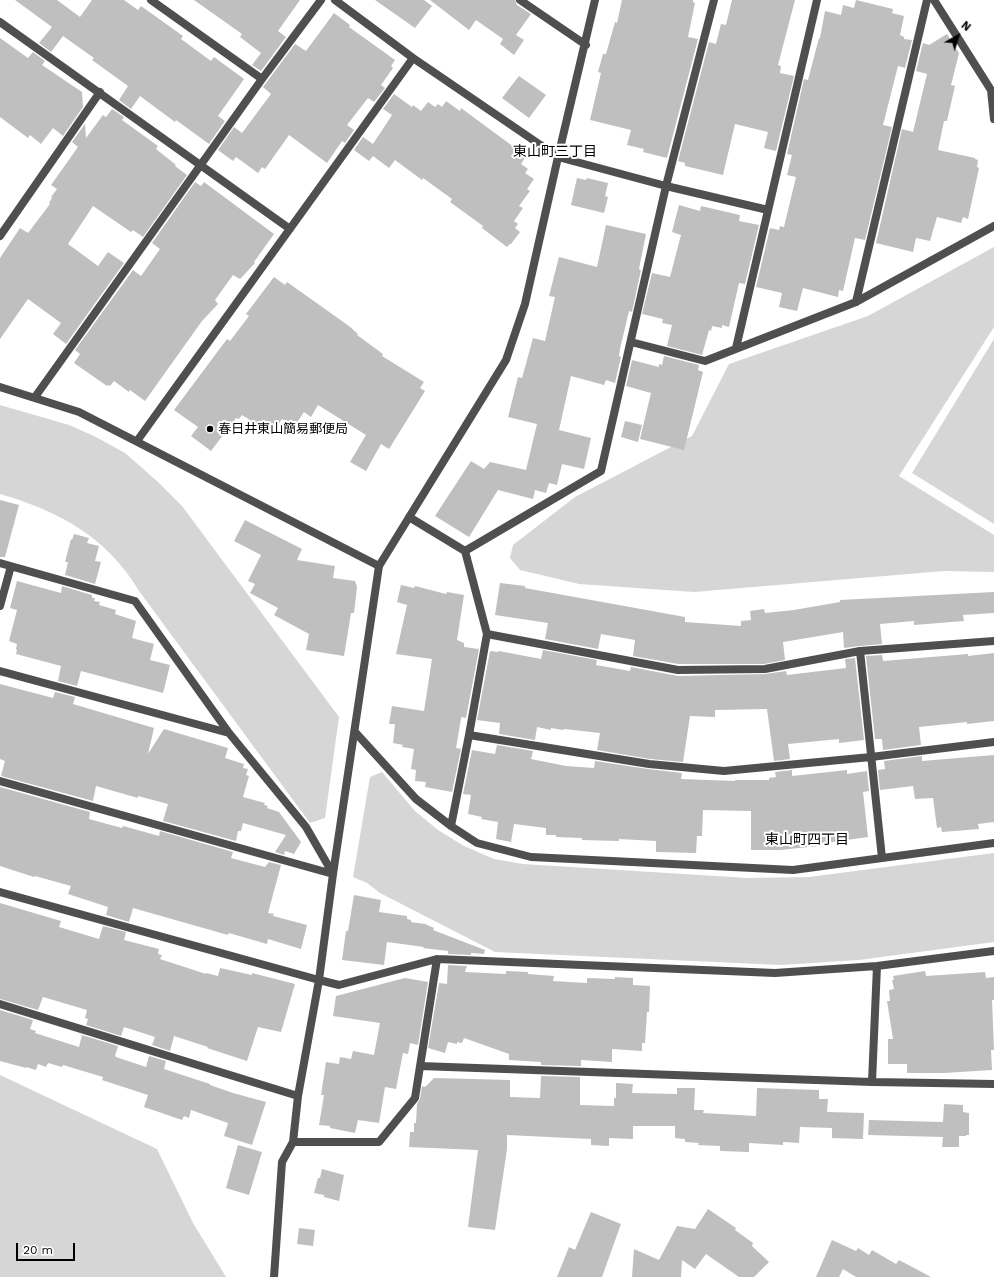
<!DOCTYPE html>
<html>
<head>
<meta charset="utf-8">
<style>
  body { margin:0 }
  #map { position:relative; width:994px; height:1277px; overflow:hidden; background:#fff; font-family:"Work Sans",sans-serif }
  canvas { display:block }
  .north { position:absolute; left:938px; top:16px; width:40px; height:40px; -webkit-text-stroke:3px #fff; paint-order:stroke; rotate:39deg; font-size:11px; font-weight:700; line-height:16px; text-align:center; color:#000 }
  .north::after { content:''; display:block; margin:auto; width:14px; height:18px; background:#000; clip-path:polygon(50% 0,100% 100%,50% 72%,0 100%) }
  .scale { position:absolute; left:16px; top:1243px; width:59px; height:18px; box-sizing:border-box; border:2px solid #000; border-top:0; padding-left:5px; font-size:12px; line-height:14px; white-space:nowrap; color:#000; -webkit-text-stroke:3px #fff; paint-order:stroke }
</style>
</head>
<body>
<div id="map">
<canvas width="994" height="1277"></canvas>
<div class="north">N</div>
<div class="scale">20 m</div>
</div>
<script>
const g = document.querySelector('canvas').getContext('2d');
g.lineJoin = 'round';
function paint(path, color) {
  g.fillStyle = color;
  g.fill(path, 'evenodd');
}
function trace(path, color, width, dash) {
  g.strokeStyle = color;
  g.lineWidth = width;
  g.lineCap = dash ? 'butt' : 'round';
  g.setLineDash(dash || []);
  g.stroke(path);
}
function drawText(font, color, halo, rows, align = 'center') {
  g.font = font + ' "Work Sans","Noto Sans JP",sans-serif';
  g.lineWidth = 4;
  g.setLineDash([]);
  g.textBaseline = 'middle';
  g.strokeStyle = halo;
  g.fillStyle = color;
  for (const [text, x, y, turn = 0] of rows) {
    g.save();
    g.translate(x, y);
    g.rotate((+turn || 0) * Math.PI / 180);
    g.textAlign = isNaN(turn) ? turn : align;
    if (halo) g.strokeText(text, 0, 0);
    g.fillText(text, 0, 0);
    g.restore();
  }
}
const green = new Path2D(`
  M994 247V327L899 476 994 535V572L944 571 694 592 579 584 520 570 510 558 513 545 575 497 692 436 729 364 868 316Z
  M994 339V524L912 473Z
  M0 405 69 425 96 437 125 453 157 481 182 506 339 717 325 818 310 823 139 591C107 537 59 511 0 494Z
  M382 772 415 811 438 830 464 846 494 859 523 864 748 878 809 877 994 853V942L859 960 781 965 495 952 380 893 367 883 353 877 370 777Z
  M0 1075 157 1149 193 1223 226 1277H0Z`);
const building = new Path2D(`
  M15 0H57L80 17 92 0H124L138 10 141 6 183 36 181 39 211 61 214 57 244 79 218 116 225 121 209 144 176 120 175 122 140 96 131 109 119 100 128 86 92 60 94 58 63 36 51 52 39 43 52 27Z
  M194 0H300L278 31 286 37 261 71 252 65 261 53 240 37 242 34Z
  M375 0H424L432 6 415 28Z
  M430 0H515L517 5 531 14 516 35 524 40 514 55 500 44 503 39 476 20 469 30Z
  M622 0H693V2L695 3 688 37 698 39 667 158 643 152 644 149 627 145 631 130 590 120 601 73 598 72 603 54H606L615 22 617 23Z
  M732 0H795L778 65 781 66 780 73 794 76 776 151 764 148 768 132 735 124 723 175 685 166V163L678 161 709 42 716 44 721 24 726 25Z
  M856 0 893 9 892 13 904 16 900 35 904 37V39L912 40 905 68 898 66 883 125 892 127 865 240 855 238 843 291 839 290 838 297 803 288 797 311 779 307 782 293 756 287 770 228 779 230 780 226 784 227 796 177 787 175 792 155 787 154 804 79 808 80 819 38H820L825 11 841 15 843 5 854 8Z
  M334 13 350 25 349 27 395 60 391 66 393 68 381 85 385 88 374 102 368 98 347 125 354 130 345 143 342 141 327 163 289 135 265 169 262 167 258 173 236 157 233 161 218 150 234 127 242 133 271 94 263 87 295 44 306 51Z
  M947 34 959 53 951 85 955 86 947 121H944L938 150 975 158V159L978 160 977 167 979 168 968 219 963 217 961 223 937 217 930 241 916 238 913 252 876 243 902 129 913 132 927 74 916 71 923 43 929 45Z
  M0 38 28 58 33 52 45 61 42 65 82 92 83 107 63 136 53 128 41 144 30 135 28 138 0 117Z
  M519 76 546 95 529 118 502 98Z
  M394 94 412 107 413 105 421 111 428 102 435 107 438 104 442 107 446 101 460 111 461 108 526 156 521 164 528 169 525 173 534 179 527 189 530 191 519 206 523 208 514 221 518 224 515 228 520 232 511 244H510L507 247 482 228 483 226 450 202 452 199 423 178 422 180 395 160 389 168 373 156 369 161 354 150 363 137 373 144 392 115 383 109Z
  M112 109 124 117 122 120 158 146 156 149 176 165 175 166 187 175 143 237 133 230 131 232 93 206 68 244 98 266 108 252 124 263 66 344 53 334 61 323 28 299 0 339V258L20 228 28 233 50 204 49 203 52 198 51 197 57 189 51 185 78 147 72 142 85 124 86 138 103 115 106 117Z
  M577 178 586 180 587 178 608 183 605 196 608 197 604 213 571 205Z
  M195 182 201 186 204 182 274 234 254 262 255 263 240 279 233 275 215 300 218 304 202 321 145 401 130 390 129 392 114 381 110 386 108 385 107 386 74 363 80 354 75 350 133 270 141 276 160 249 152 243Z
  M679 205 700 211 701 206 740 215 739 221 759 225 745 284 739 283 729 327 722 325V328L712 326 711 331 709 330 702 355 667 346 672 325 662 323 663 319 642 314 652 273 670 277 681 235 672 232Z
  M606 225 646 234 639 269 641 270 632 312 629 311 620 349 619 356 621 357 615 383 606 380 604 385 571 376 559 430 591 438 584 469 562 464 557 485 549 483 546 493 535 490 533 499 498 490 469 537 435 516 471 461 484 469 490 462 526 470 537 424 508 417 518 377 522 378 533 338 545 341 555 297 549 296 559 257 597 267Z
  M274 277 285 285 287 282 349 326 358 334 357 335 383 354 382 356 424 382 420 388 425 391 389 449 381 444 366 471 350 462 366 435 318 405 311 417 304 412 294 427 282 419 272 434 242 415 239 419 236 418 211 451 191 436 198 427 174 410 227 339 230 341 249 316 246 314Z
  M664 356 699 365 698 370 703 372 684 450 640 439 651 393 626 386 632 360 659 367V364L662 365Z
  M625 421 642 425 638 442 621 437Z
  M0 500 19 505 5 557H0Z
  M245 520 302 549 297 560 335 566 333 578 355 581 357 587 354 613H351L344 656 306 650 309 634 274 615 278 608 250 593 255 584 248 581 261 555 234 541Z
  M74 534 89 538 87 543 99 546 95 561 101 562 95 584 65 575 68 562H65L71 539 72 540Z
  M17 581 61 593 62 586 92 595V598H95L94 601 100 602 99 605 116 610 115 614 136 621 132 638 154 644 150 660 170 665 163 693 81 671 77 686 58 681 61 666 16 654 17 650 16 649 17 644 9 641 17 610 10 608Z
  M500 583 525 586V588L685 617V622L741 626V621L751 620 750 611 764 609 765 613 794 610 840 602V600L994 592V613L963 615 964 621 914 625V621L880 624 882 644 860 646 844 648 843 632 783 642 785 660 764 664H678L633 656 635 640 601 634 598 649 545 639 548 623 495 615Z
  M401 585 414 588 415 586 446 594 447 592 464 595 457 640 464 643V647L479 649 466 718 461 717V719L456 748 461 749 452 792 425 787 426 782 415 781 416 770 411 769 414 749 402 747 403 745 393 743 395 724H389L392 706 424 711 432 659 396 654 407 605 397 602Z
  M543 650 597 660 596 665 630 671 631 667 678 676 765 674 786 671 787 675 846 668 845 659 855 658 864 740 839 743V739L788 744 790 759 774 761 767 709 715 710V717L690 716 683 762 650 759 597 750 600 733 564 729 563 730 551 728V730L537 727 535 740 499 734 500 723 477 720 490 651 498 652 499 651 541 659Z
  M994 653V721L967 724V722L919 727 921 745 883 750 882 739H875L866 656 882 655 883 661 968 654V656Z
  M0 684 53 698 55 692 75 697 73 704 154 728 148 754 164 729 228 748 225 758 244 764 243 768 248 769 246 775 249 776 243 797 265 803 264 805 268 806 267 808 279 812 301 842 294 854 285 851 284 855 275 852 286 835 243 823 241 831H238L236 841 163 821 168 804 138 796V798L96 786 93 801 1 776 5 761 0 759Z
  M497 745 533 751 531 759 566 766 594 768 595 761 648 769 682 773 681 779 735 781V780H769V778L776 777 775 772 792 770V776L847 770V774L867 771 869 791 863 792 868 837 818 844V846L780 850H751V811L703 810 702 836H697L696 853 656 852V841L619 839V841L582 840V838L556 837V835H546V828L514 824 511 842 496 839 498 822 481 819 482 817 468 814 471 795 463 794 472 750 495 754Z
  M994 755V822L978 824 979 829 942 832 941 827 937 828 933 798 915 799 913 786 880 790 878 770 885 769 884 761 922 756V761Z
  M0 787 90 812 89 819 122 828 123 826 159 836 160 831 233 852 231 858 265 867 269 862 281 865 268 913 274 914 273 916 307 925 301 949 268 939 267 944 229 933 228 935 133 908 129 922 106 915 108 907 68 894 71 886 35 876 34 877 0 866Z
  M354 895 381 900 379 912 407 916V919L411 920V922L425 924 434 928 433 930 485 950 484 954 471 953V955L448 954V951L423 948 424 947 387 942 384 965 342 960 346 931H348Z
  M0 903 61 921 59 927 99 939 103 926 126 932 124 940 159 949 158 954 162 955 160 959 206 974V973L218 976 220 968 252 975V973L295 984 281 1032 258 1027 247 1061 207 1048 208 1047 174 1036 170 1051 152 1045 155 1037 124 1027 121 1036 86 1025 88 1019 85 1018 87 1010 43 997 38 1010 0 999Z
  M448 965 467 966 465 972 506 974V971L528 972V974L554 976 553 981 587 983V978L615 979V977L633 978V985L650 986 649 1012H647L645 1043H642V1051L612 1049V1062L581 1060V1066L541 1065V1062L509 1060V1054L464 1038 462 1043 457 1042V1044L448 1042 445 1053 428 1048 439 983 447 984Z
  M925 971 926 976 985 972 986 978 994 977V1000H992L994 1050H991L992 1070 944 1073H907V1064H888V1039H893L887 1001H890L889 990 894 989 892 980H894L893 976Z
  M405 978 428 982 418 1045 410 1043 408 1054 403 1053 396 1089 385 1087 379 1123 358 1120 355 1133 330 1128V1126L319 1125 324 1095H321L326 1062 339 1064 340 1057 351 1059 353 1051 374 1055 380 1023 333 1016 336 996Z
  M0 1010 33 1020 30 1029 36 1031 35 1033 79 1047 82 1035 118 1046 115 1056 116 1057 146 1067 149 1056 166 1061 164 1069 210 1084V1085L233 1093 266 1102 252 1145 224 1136 228 1123 191 1110 189 1118 184 1116 182 1120 144 1107 148 1095 102 1080 103 1077 63 1065 62 1067 48 1063 46 1067 38 1064 36 1070 26 1067V1068L0 1061Z
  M541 1076 580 1077V1105L614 1106V1098H616V1083L633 1084 632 1093 677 1094V1088H695L694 1110H704L703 1113 756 1116 757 1088 819 1090V1099H828L827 1112 864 1113 863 1139 832 1138V1128L800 1127 799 1143 783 1142V1145L749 1143V1152L720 1151V1146L698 1145 699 1143 685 1142V1139L675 1138V1126H633V1139L609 1138V1146L591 1145V1139L507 1135V1149L495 1230 468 1227 478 1150 409 1147 410 1132H414V1123H416L417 1104 420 1099 422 1086 425 1087 434 1078 510 1080V1097L540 1098Z
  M944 1104 963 1105V1112L969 1113V1135H966V1136H959V1147H942L943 1137 868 1135 869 1120 943 1122Z
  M238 1145 262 1152 249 1195 226 1188Z
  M322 1169 344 1175 339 1201 324 1197V1195L314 1193 318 1178H320Z
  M708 1209 736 1228 735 1230 753 1243 752 1246 769 1262 754 1277H739L706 1254 695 1269 682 1260 681 1277H632L634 1249 659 1260 677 1226 695 1229Z
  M591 1212 621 1224 602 1277H557L569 1247 575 1250Z
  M299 1228 315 1230 313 1246 297 1244Z
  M832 1240 856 1251 858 1248 869 1255 872 1250 896 1264 899 1260 931 1277H856L843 1269 839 1277H816Z`);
const minor = new Path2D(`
  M151 0 262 79
  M335 0 413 58 558 157 666 186 768 210
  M520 0 586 45
  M934 0 991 90 994 119
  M0 22 290 229
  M0 236 100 92
  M856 302 927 0
  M631 342 705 361 856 302 994 226
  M736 348 817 0
  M35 397 262 79 321 0
  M137 441 413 58
  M409 517 465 551 487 634 469 735 451 826
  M465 551 601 471 666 186 714 0
  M0 563 135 601 229 733 306 827 333 874
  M0 606 11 566
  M487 634 678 670 765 669 860 651 994 641
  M860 651 882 858
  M0 671 229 733
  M355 732 416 799 451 826 477 843 531 857 793 870 994 843
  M469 735 649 764 724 771 871 757 994 742
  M0 781 333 874
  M0 892 319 980 339 985 437 959 775 973 877 966 994 951
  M0 1004 298 1096
  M420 1066 872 1082 994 1084
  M872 1082 877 966
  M293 1142H379L415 1098 437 959
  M274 1277 282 1162 293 1142 298 1096 319 980 333 874 379 566 506 360 525 304 558 157 595 0`);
const tertiary = new Path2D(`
  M0 387 79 412 379 566`);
const markers = [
  [210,429,4,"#000"]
];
const poiNames = [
  ["春日井東山簡易郵便局",218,429]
];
const neighbourhoodNames = [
  ["東山町三丁目",555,152],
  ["東山町四丁目",807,840]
];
paint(green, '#d6d6d6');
paint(building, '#bfbfbf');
trace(minor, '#4f4f4f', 8);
trace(tertiary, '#4f4f4f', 8);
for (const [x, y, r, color] of markers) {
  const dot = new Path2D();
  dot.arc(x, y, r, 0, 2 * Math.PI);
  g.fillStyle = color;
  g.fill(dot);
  trace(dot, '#fff', 1.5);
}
drawText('13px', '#000', '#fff', poiNames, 'left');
drawText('14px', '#000', '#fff', neighbourhoodNames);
</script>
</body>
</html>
